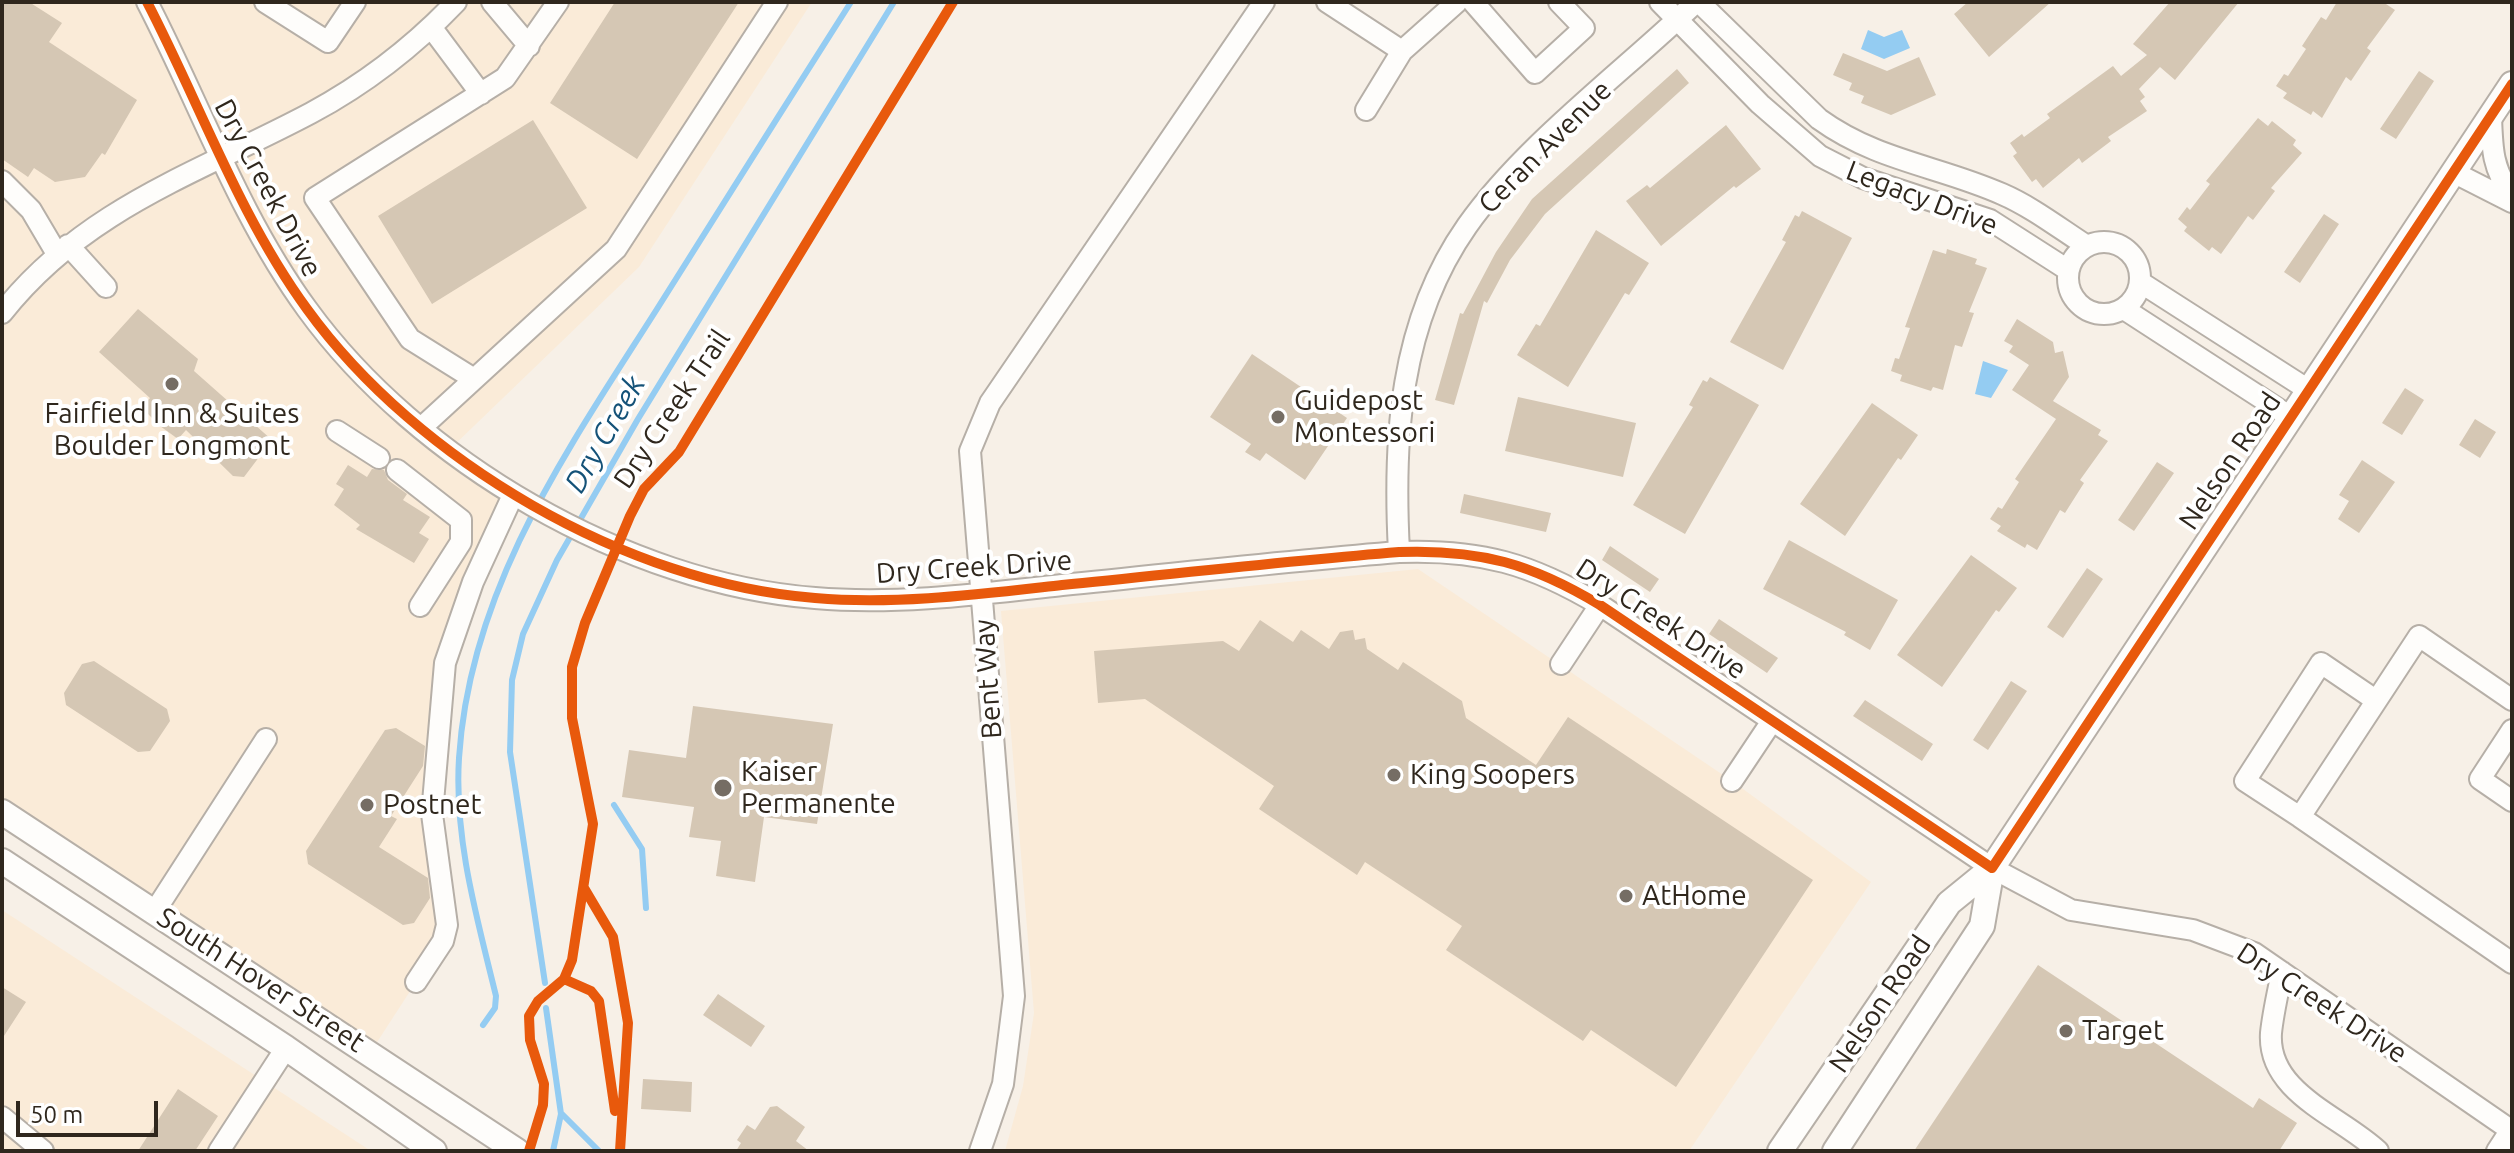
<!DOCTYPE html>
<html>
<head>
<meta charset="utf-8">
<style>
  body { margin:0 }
  #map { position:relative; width:2514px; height:1153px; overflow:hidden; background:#f7f0e7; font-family:Ubuntu,sans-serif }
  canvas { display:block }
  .frame { position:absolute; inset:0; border:4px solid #2f271d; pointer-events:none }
  .scale { position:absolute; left:16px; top:1101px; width:142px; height:36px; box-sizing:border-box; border:4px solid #2f271d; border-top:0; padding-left:10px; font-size:24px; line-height:28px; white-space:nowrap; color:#2f271d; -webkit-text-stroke:6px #fff; paint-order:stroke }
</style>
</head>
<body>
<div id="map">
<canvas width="2514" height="1153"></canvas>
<div class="frame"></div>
<div class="scale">50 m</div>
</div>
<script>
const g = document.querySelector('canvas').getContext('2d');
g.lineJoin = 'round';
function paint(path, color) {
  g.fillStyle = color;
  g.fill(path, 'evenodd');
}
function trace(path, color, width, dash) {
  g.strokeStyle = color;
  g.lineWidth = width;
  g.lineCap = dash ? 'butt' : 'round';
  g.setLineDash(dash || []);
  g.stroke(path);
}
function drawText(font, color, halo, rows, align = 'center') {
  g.font = font + ' Ubuntu,sans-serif';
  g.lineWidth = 8;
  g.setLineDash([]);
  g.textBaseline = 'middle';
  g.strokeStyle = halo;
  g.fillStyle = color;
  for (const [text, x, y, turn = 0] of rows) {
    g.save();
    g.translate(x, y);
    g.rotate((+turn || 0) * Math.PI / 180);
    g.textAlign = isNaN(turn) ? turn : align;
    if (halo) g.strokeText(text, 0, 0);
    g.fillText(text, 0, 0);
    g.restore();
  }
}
const built = new Path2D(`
  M2 2H812L639 267 448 451 513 495 451 643 438 764 446 906 416 982 370 1053 2 812Z
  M1418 569 1732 781 1871 882 1689 1151H1005L1023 1086 1034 1013 1001 611Z
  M2 910 371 1151H2Z`);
const water = new Path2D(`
  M1868 30 1884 37 1902 30 1910 48 1884 59 1861 49Z
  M1983 361 2008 370 1991 398 1975 394Z`);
const stream = new Path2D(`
  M614 805 642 849 646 908
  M545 983 510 752 512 680 523 634 557 560 638 419 894 2
  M546 1008 561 1114 553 1151
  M483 1025 495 1008 496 996C477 918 454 839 459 758 470 587 568 449 657 309 721 207 786 104 851 2
  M562 1114 599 1151`);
const building = new Path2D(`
  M2 2H29L62 23 49 42 137 100 105 155 102 153 85 177 55 182 34 168 28 177 2 159Z
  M615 2H739L637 159 550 103Z
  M1968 2H2051L1989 57 1954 14Z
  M2170 2H2239L2175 80 2160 67 2139 89 2145 97 2140 101 2147 111 2108 137 2111 141 2082 163 2079 158 2043 188 2036 179 2032 182 2013 156 2017 153 2010 143 2022 134 2024 137 2050 118 2047 114 2113 66 2121 76 2147 55 2133 44Z
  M2337 2H2383L2395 10 2367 48 2371 51 2351 81 2346 77 2322 118 2313 111 2311 115 2283 98 2287 93 2276 86 2284 74 2288 76 2306 49 2302 46 2321 17 2326 20Z
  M1843 53 1887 71 1919 57 1936 95 1891 115 1861 103 1864 96 1849 90 1852 83 1833 75Z
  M1677 69 1689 83 1545 214 1510 260 1487 303 1484 301 1454 405 1435 400 1460 313 1463 314 1496 252 1532 199Z
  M2419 71 2434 81 2396 139 2380 129Z
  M2258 118 2268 126 2272 121 2296 140 2293 145 2302 153 2271 188 2275 191 2253 220 2248 216 2221 254 2212 247 2209 251 2184 231 2187 227 2178 219 2187 207 2190 210 2210 184 2206 181Z
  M533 120 587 208 432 304 378 216Z
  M1726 125 1761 169 1736 188 1734 186 1661 246 1626 201 1647 185 1650 188Z
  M1802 211 1852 238 1783 370 1730 342 1786 242 1782 240 1795 215 1799 217Z
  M2324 214 2339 224 2300 283 2284 272Z
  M1596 230 1649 263 1629 295 1625 293 1568 387 1517 355 1536 324 1540 326Z
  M1947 249 1977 259 1975 264 1987 268 1969 312 1974 313 1962 347 1955 345 1943 390 1933 387 1931 391 1900 381 1902 375 1891 371 1895 358 1899 359 1910 328 1905 327 1933 250 1946 254Z
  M138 309 198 359 194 371 272 440 244 477 233 476 186 430 178 439 160 426 142 408 150 398 99 352Z
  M2017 319 2053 342 2055 353 2063 351 2069 377 2053 401 2101 430 2098 435 2108 441 2080 480 2084 483 2065 513 2060 510 2037 550 2027 544 2025 548 1997 531 2001 526 1990 519 1998 507 2002 509 2019 482 2015 479 2056 419 2012 390 2029 365 2009 352 2013 346 2004 341Z
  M1252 354 1347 418 1305 480 1266 453 1260 461 1245 452 1251 444 1210 417Z
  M1710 377 1759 405 1685 534 1633 505 1693 407 1689 405 1703 380 1707 382Z
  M2405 388 2424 400 2402 435 2382 423Z
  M1518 397 1636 423 1623 477 1505 451Z
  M1872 403 1918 435 1901 460 1898 458 1845 536 1800 504Z
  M2475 419 2496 432 2480 458 2459 445Z
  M2362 460 2395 482 2359 533 2338 519 2349 501 2339 495Z
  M2157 462 2174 473 2134 531 2118 520Z
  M348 465 367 477 372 469 384 470 388 480 407 494 403 500 430 517 419 533 429 539 414 563 356 529 360 525 334 505 344 489 336 484Z
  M1464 494 1551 513 1546 532 1460 513Z
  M1789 540 1898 600 1870 650 1844 635 1846 632 1763 589Z
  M1610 546 1659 579 1650 592 1602 560Z
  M1971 555 2017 588 1999 612 1996 610 1942 687 1897 655Z
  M2087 568 2103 579 2063 638 2047 627Z
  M1719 619 1778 658 1767 673 1709 634Z
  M1260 620 1293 642 1301 630 1329 649 1340 632 1353 630 1355 640 1365 638 1367 649 1398 670 1403 662 1462 701 1466 718 1536 765 1568 717 1813 880 1676 1087 1591 1030 1583 1041 1446 950 1462 926 1365 862 1357 875 1259 809 1274 786 1145 699 1098 703 1094 651 1223 641 1239 651Z
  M94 661 167 709 170 721 150 751 138 752 66 705 64 693 82 664Z
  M2011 681 2027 691 1988 750 1973 740Z
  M1865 700 1933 744 1922 761 1853 716Z
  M693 706 833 724 817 824 764 817 755 882 716 876 721 841 689 837 694 807 622 797 629 750 686 758Z
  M396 728 425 746 423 766 391 816 397 819 379 847 428 878 430 898 414 923 403 925 308 864 306 851 385 730Z
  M2038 965 2253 1108 2259 1098 2297 1123 2279 1151H1914Z
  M2 987 26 1002 2 1039Z
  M718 994 765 1026 751 1047 703 1015Z
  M643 1079 692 1082 691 1112 641 1109Z
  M178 1089 218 1116 195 1151H138Z
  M777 1106 805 1127 796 1141 809 1151H736L741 1143 737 1140 747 1125 755 1130 770 1107Z`);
const minor = new Path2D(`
  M147 2C200 104 239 216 307 309 417 461 628 584 815 598 896 605 981 594 1062 585 1174 574 1287 561 1399 552 1480 549 1532 564 1600 605L1992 868 2071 910 2193 930 2254 953 2512 1131
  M265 2 328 42 355 2
  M492 2 529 46
  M1327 2 1402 51
  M1473 2 1535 73 1584 28 1559 2
  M1660 2 1760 104 1820 156 1863 178 1990 220 2068 270
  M1699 2 1819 119C1877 161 1939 166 2002 194 2032 207 2059 228 2087 246
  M431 27 481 94
  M1366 110 1402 51 1457 2
  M2491 115C2492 147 2492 169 2512 195
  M2453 172 2512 202
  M2 181 31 210 57 254
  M2068 278a36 36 0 1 1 72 0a36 36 0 1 1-72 0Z
  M68 245 106 287
  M2140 282 2307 389
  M2124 309 2289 416
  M2 313C85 208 198 173 311 113 365 84 414 46 456 2
  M474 379 410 339 315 198 505 78 558 2
  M421 428 616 249 777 2
  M337 431 379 458
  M397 470 461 520V542L420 606
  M1399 552C1393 439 1399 323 1467 226 1524 145 1623 72 1696 2
  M1561 664 1600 605
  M2512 700 2419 636 2300 817 2512 963
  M2512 730 2480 779 2512 801
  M1732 781 1772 721
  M2300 817 2245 781 2321 663 2374 699
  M155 911 266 739
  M2282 972C2278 992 2273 1013 2271 1033 2267 1093 2341 1116 2378 1151
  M416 982 443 941 447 925 432 814 445 663 473 582 513 495
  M2 1117 43 1151
  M219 1151 286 1048
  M980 1151 1003 1084 1014 996 970 451 990 403 1264 2
  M2497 1151 2512 1128`);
const major = new Path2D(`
  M2 812 517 1151
  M2 861 286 1048 434 1151
  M1780 1151 1949 903 1992 868 2512 84
  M1835 1151 1982 926 1992 868`);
const cycleway = new Path2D(`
  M147 2C200 104 239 216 307 309 417 461 628 584 815 598 896 605 981 594 1062 585 1174 574 1287 561 1399 552 1480 549 1532 564 1600 605L1992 868 2512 84
  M584 888 613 937 628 1023 620 1151
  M564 979 591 991 599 1001 615 1111
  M529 1151 543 1105 544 1084 530 1040 529 1016 538 1001 564 979 572 960 593 824 572 718V667L585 623 630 516 644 489 679 452 953 2`);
const markers = [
  [172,384,8,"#756d64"],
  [1278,417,8,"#756d64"],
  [1394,775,8,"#756d64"],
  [723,788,10,"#756d64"],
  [367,805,8,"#756d64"],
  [1626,896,8,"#756d64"],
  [2066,1031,8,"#756d64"]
];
const streetNames = [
  ["Ceran Avenue",1545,147,-45],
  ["Dry Creek Drive",268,188,62],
  ["Legacy Drive",1922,198,21],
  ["Dry Creek Trail",672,409,-56],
  ["Nelson Road",2230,461,-56],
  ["Dry Creek Drive",974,567,-4],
  ["Dry Creek Drive",1661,619,33],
  ["Bent Way",988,679,-94],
  ["South Hover Street",261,980,33],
  ["Dry Creek Drive",2322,1003,33],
  ["Nelson Road",1880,1004,-56]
];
const poiNames = [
  ["Guidepost",1294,401],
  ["Montessori",1294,433],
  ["Fairfield Inn & Suites",172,414,"center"],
  ["Boulder Longmont",172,446,"center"],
  ["Kaiser",741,772],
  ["Permanente",741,804],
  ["King Soopers",1410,775],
  ["Postnet",383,805],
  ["AtHome",1642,896],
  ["Target",2082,1031]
];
const waterNames = [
  ["Dry Creek",605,434,-60]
];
paint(built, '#faebd8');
paint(water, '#94ccf2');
trace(stream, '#94ccf2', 6);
paint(building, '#d5c7b4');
trace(minor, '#b6afa7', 24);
trace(major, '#b6afa7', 28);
trace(minor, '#fefdfb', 20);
trace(major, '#fefdfb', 24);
trace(cycleway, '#e8590c', 10);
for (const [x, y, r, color] of markers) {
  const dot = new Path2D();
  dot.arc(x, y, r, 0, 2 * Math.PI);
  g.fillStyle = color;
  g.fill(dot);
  trace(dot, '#fff', 3);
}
drawText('28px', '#2f271d', '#fff', streetNames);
drawText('28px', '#2f271d', '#fff', poiNames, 'left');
drawText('italic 30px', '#145278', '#fff', waterNames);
</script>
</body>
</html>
